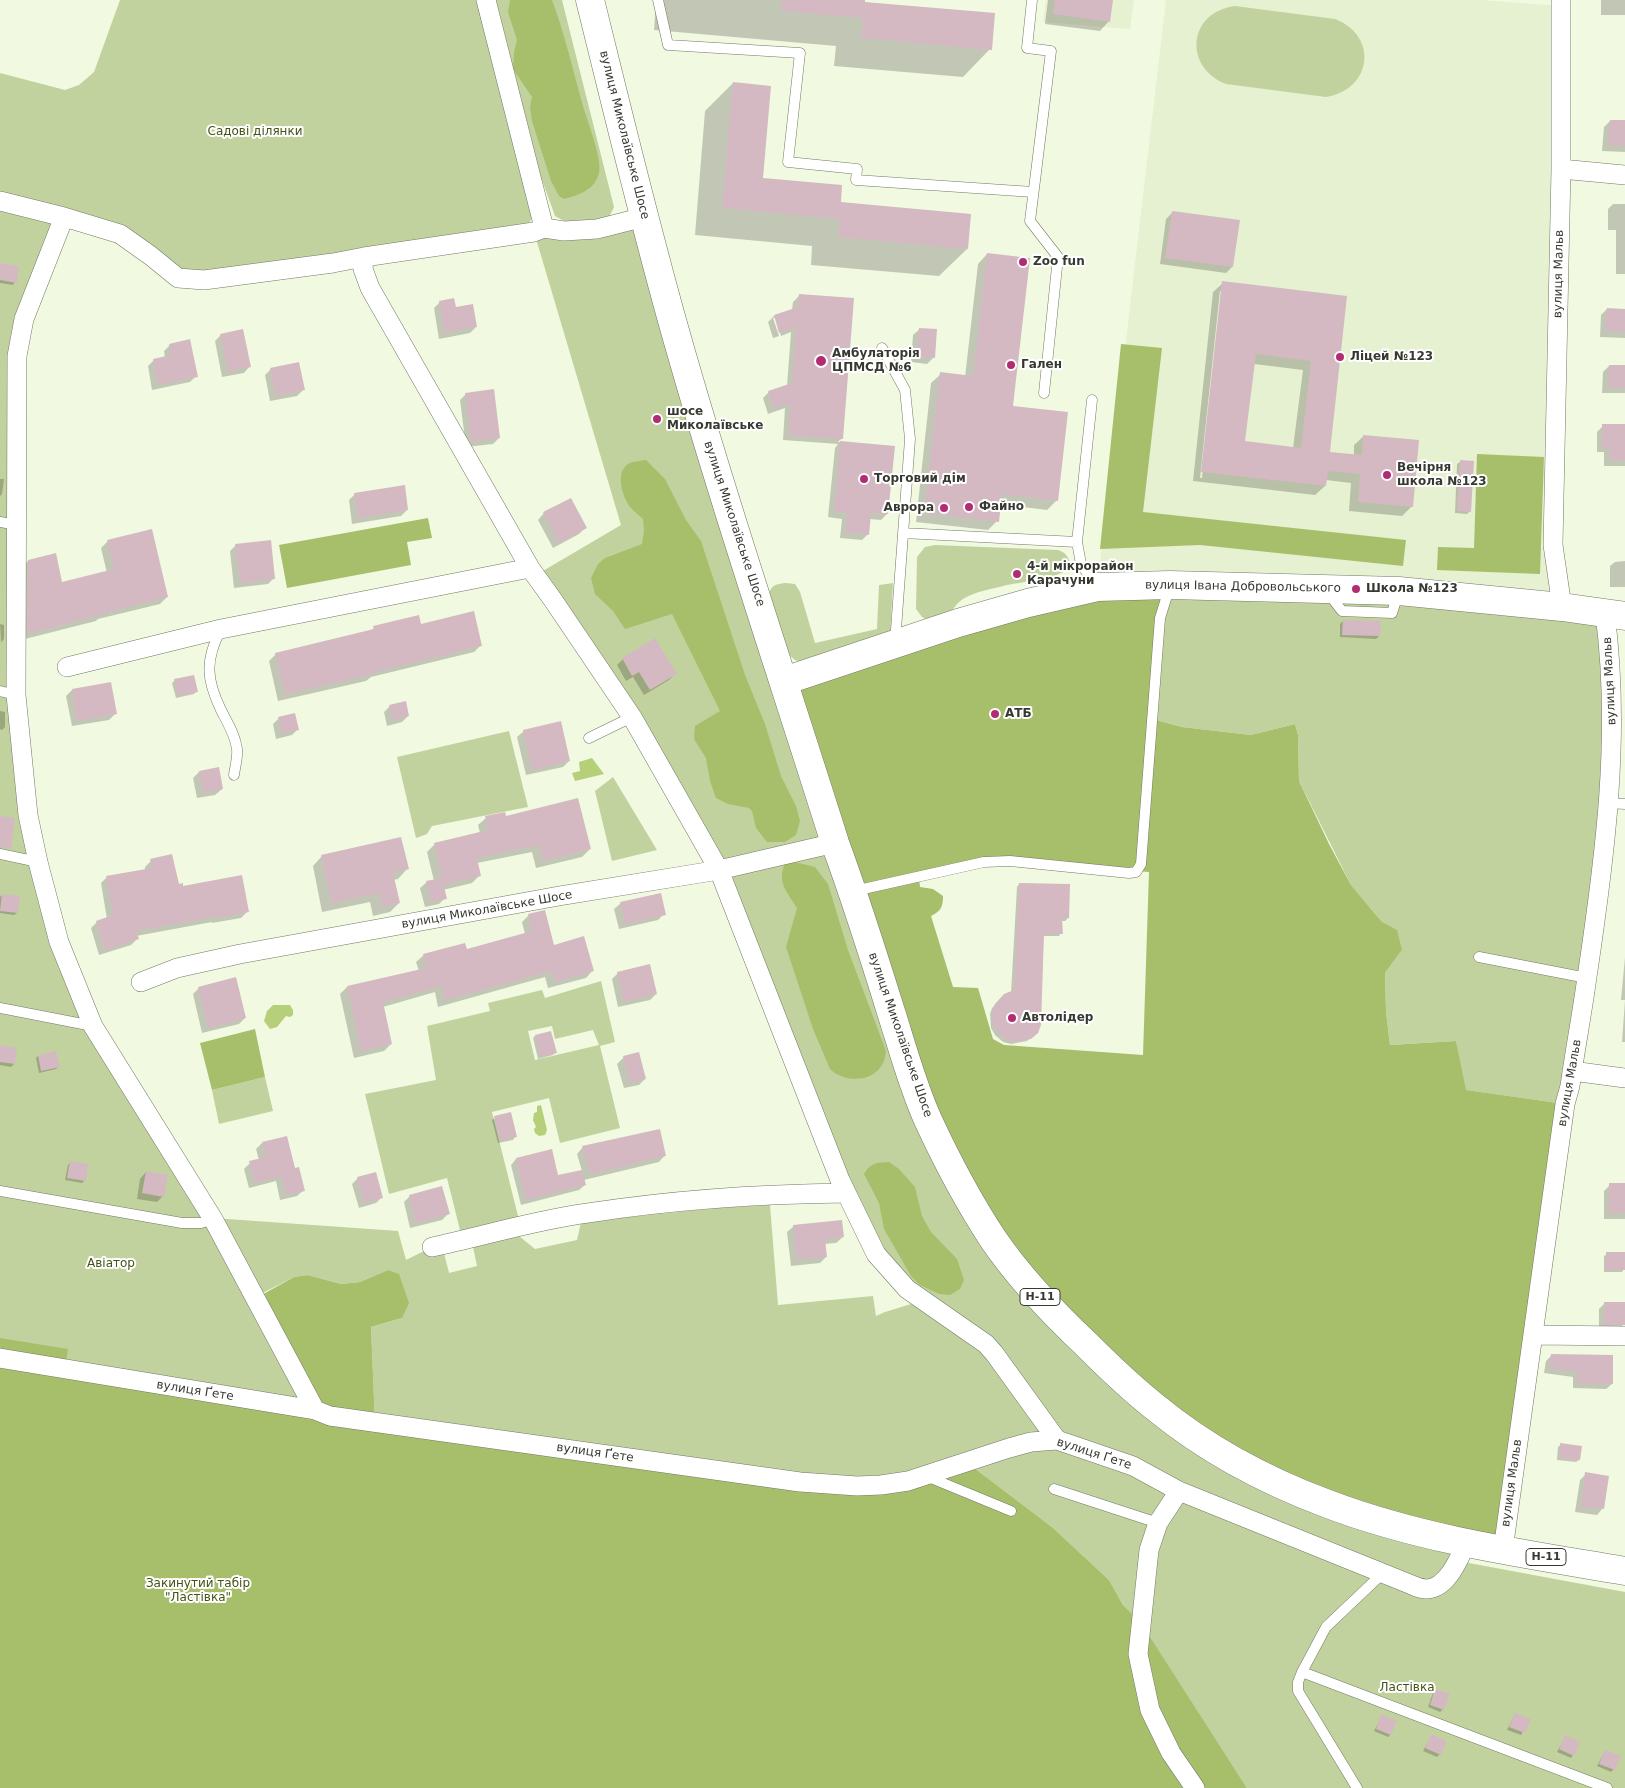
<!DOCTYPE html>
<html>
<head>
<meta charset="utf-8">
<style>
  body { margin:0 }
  canvas { display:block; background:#f1f9e1 }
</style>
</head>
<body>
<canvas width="1625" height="1788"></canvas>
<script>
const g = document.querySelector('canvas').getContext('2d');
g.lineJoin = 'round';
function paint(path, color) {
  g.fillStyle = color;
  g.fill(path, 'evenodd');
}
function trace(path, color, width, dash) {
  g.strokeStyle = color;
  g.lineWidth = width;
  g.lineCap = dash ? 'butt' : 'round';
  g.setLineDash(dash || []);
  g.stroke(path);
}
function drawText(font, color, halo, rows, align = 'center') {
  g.font = font + ' "DejaVu Sans",sans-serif';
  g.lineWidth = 4;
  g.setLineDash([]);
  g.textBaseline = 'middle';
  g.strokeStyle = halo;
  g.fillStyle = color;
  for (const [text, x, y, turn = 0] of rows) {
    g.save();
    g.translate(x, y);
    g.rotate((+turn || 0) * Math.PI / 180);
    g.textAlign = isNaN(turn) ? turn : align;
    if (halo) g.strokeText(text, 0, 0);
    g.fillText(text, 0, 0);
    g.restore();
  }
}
const built = new Path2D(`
  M1046 0H1134L1130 29 1043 22Z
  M1166 0H1481L1561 6 1562 607 1097 587Z`);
const green = new Path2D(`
  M120 0H477L532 218 529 223 524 226 203 273 181 272 64 217 17 356 28 815 93 1026 213 1218 398 1231 406 1260 432 1247 442 1245 449 1273 477 1266 473 1247 519 1236 535 1249 577 1240 581 1222 716 1208 770 1205 778 1305 873 1296 876 1316 885 1312 921 1301 876 1254 719 870 536 575 621 525 534 232 644 217 853 891 1467 1542 1458 1561 1625 1592V1788H1247L1141 1624 1123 1605 1109 1580 1052 1527 965 1461 881 1485 375 1423 371 1327 402 1318 388 1270 360 1282 341 1284 308 1275 294 1277 255 1297 315 1410 0 1358V73L65 90 79 85 94 72Z
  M496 0H562L614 207 609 217 596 222 568 223 555 216 541 177Z
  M1235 6 1335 19C1379 36 1372 90 1326 97L1226 84C1183 67 1188 12 1235 6Z
  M935 545 1058 550C1067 553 1070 559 1070 567 1062 578 1022 582 1007 585 993 589 976 591 963 599 956 603 953 611 947 615 942 618 934 619 928 620L922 617 916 609 917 557 925 547Z
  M786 583 795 584 800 592 815 643 877 629 879 585 893 583 890 638 801 662 795 660 788 654 769 593C772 584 778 584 786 583Z
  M1170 585 1605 614 1613 722 1565 1104 1465 1090 1456 1041 1390 1045 1386 1012 1385 973 1402 950 1382 922 1351 885 1299 781 1298 735 1295 724 1251 735 1182 727 1152 719 1160 618Z
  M509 731 528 807 432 826 427 834 416 838 397 757Z
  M613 777 657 850 612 861 595 791Z
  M601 981 615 1042 600 1046 620 1128 560 1143 549 1098 492 1112 519 1220 461 1234 447 1178 389 1194 365 1094 436 1080 427 1026 490 1011 488 1003 542 990 545 998ZM552 1026 555 1039 593 1030 599 1045 535 1060 528 1031Z
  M265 1077 273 1111 219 1124 212 1090Z`);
const forest = new Path2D(`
  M510 0H552C564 32 572 66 581 99 585 115 603 160 599 173 595 190 579 195 564 199L559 196 551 181 532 121 530 107 532 97 513 69 514 52 517 40 508 12Z
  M1121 344 1162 348 1143 512 1406 540 1403 566 1200 545 1100 549Z
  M1477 454 1544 457 1540 574 1437 570 1438 547 1474 548Z
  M646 460 665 479 686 520 701 541 745 675 765 724 781 776 796 806 800 821 796 835 785 842H767L756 828 752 811 749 808 728 804 716 798 710 781 706 758 694 739 695 726 720 711 672 614 625 629 613 611 595 594 591 578 598 564 605 558 642 544 644 531 643 519C639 515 634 512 631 508 622 498 614 470 630 463 635 461 641 461 646 460Z
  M428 518 432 538 407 542 411 565 287 588 279 545Z
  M1170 585 1160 618 1152 719 1182 727 1251 735 1295 724 1298 735 1299 781 1329 844 1351 885 1382 922 1397 930 1402 950 1385 973 1386 1012 1390 1045 1456 1041 1466 1090 1565 1104 1503 1550 1329 1505 1115 1373 962 1188 784 681 895 643ZM1010 861 1149 872 1143 1055 1004 1045 993 1039 978 988 953 987 931 916C941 911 943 907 943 896L933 889 920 887 919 877Z
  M795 862 815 867 828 884 848 950 886 1051C885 1055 885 1060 883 1063 874 1083 844 1083 830 1069L813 1029 786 947 797 908C786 890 777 883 785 863Z
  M255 1029 265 1077 212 1090 200 1043Z
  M889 1162 899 1169 915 1187 922 1216 931 1232 957 1259 964 1280 960 1289 950 1295 939 1294 920 1285 911 1276 884 1229 879 1203 864 1174C871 1162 877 1163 889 1162Z
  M388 1270 399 1274 409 1303 402 1318 371 1327 375 1423 857 1486 965 1461 1052 1527 1109 1580 1123 1605 1141 1623 1247 1788H0V1338L68 1349 65 1369 314 1410 258 1297 294 1277 308 1275 341 1284 360 1282Z`);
const water = new Path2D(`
  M592 758 604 774 575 781 572 773 580 771 579 762Z
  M273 1005H290L293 1010V1015L290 1017 286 1016 277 1027 270 1029 264 1021 267 1011Z
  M541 1105 547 1130 545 1135 539 1136 535 1133 534 1129 536 1127 533 1120 534 1113 537 1112V1106Z`);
const shadow = new Path2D(`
  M656 0H863V3L990 49 963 77 834 66 836 46 654 30Z
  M1048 0H1112L1109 21 1100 31 1045 24Z
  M1601 0H1625V15H1601Z
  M733 83 762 179 967 249 939 276 811 265 812 246 695 235 705 111Z
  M1610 121 1625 122V152L1602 151 1604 127Z
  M1613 204H1625V274H1616V230H1608V209Z
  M1172 213 1232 267 1226 273 1160 264 1166 219Z
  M987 254 1011 407 1057 500 1047 510 999 504 997 521 988 530 916 522 931 383 941 374 965 377 978 264Z
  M0 265 15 282 13 285 0 283Z
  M1223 283 1346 297 1328 453 1354 456V445L1364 436 1412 506 1402 516 1349 511 1351 483 1326 480 1325 486 1315 495 1193 481 1213 292ZM1220 291H1222L1202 478H1200ZM1254 364 1303 370 1293 448 1244 442Z
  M799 296 842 438 838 442 893 447 887 514 881 520 870 519 868 534 862 540 840 538 842 519 828 517 835 448 838 444 783 440 785 408 768 414 763 398 769 392 787 386 791 332 781 336 776 318H773L779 336 773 338 768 322 774 316 792 310 793 302Z
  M440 302 455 309 476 327 470 333 439 339 434 308Z
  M1607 309 1625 310V338L1600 337 1601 315Z
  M920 329 933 358 927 364 911 362 913 335Z
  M221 335 250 366 244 373 222 377 215 341Z
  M170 345 196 376 190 382 152 390 148 366 154 360 165 358 164 351Z
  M1609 366 1625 367V393H1602L1603 372Z
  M271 369 304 389 297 396 270 401 265 375Z
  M466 394 499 438 493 444 466 447 460 400Z
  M1603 426H1625V466H1604V452H1597V432Z
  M1460 462 1470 511 1467 514 1455 513 1457 464Z
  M0 479H4L2 494 0 496Z
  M355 494 407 510 401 516 352 524 349 500Z
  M544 513 585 528 579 534 553 548 538 520Z
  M108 541 167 597 160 604 98 619 96 621 21 640V568L28 561 62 584 107 573 101 548Z
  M236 545 274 578 268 584 234 588 230 551Z
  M1625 561V587H1610V566L1615 562Z
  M1343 621 1379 636 1376 639 1340 637V624Z
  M0 624 4 625V639L1 642Z
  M420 625 481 645 474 652 371 677 366 681 278 701 269 661 276 654 370 632 374 628Z
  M623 659 675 674 669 680 644 695 633 677 626 681 617 665Z
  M175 680 196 691 194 694 176 698 172 683Z
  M72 690 115 714 109 720 72 726 66 696Z
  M390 706 408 716 402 722 387 726 384 712Z
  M0 711 5 712V727L2 730 0 729Z
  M279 718 298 729 292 735 276 739 273 724Z
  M524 731 569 761 563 767 526 775 517 737Z
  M199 772 222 789 215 795 197 798 193 778Z
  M505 817 590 849 582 857 536 868 532 852 477 863 480 875 472 883 443 890 445 898 439 904 425 907 420 888 427 882 434 881 427 852 435 844 480 833 478 825 486 818Z
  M322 856 407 869 398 879 393 880 399 903 390 912 373 916 370 902 322 912 313 866Z
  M151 861 182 887 247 912 241 918 212 923V922L136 936 137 939 131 945 99 955 91 928 97 922 107 919 101 883 107 877 145 870V867Z
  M1019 884 1068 918 1065 921H1061V933L1059 936H1043L1034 1035 1027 1041 1011 1044 1003 1042 995 1035 991 1028 990 1014 992 1008 1005 996 1011 993 1017 887Z
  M2 895 17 913 14 915 0 913V897Z
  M621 903 664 914 658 920 619 929 614 909Z
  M529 915 553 946 593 970 586 978 548 988 545 977 438 1007 435 992 383 1007 391 1044 384 1051 354 1058 340 994 347 987 419 971 416 962 424 955 466 950 525 934 522 922Z
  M1625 957V1042H1622L1625 1000H1621Z
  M618 973 656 994 650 1000 618 1007 612 979Z
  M199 988 245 1018 239 1024 202 1033 193 994Z
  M535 1036 555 1052 553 1055 538 1059 533 1038Z
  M0 1047 14 1064 11 1067 0 1065Z
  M638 1054 645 1079 639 1085 624 1088 617 1064 623 1058Z
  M38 1056 58 1067 56 1069 39 1073 36 1058Z
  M495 1118 515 1137 513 1140 498 1143 492 1120Z
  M262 1143 294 1170 304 1190 297 1196 280 1200 276 1181 249 1188 244 1169 250 1163 259 1160 256 1149Z
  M583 1147 665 1155 659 1162 584 1180 585 1185 579 1190 521 1205 511 1165 516 1159 557 1177 582 1171 577 1154Z
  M70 1163 85 1180 82 1183 65 1180 68 1165Z
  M146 1172 163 1196 157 1202 137 1199 140 1179Z
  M358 1178 382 1197 376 1203 359 1208 352 1184Z
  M1610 1185H1625V1219H1604V1191Z
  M410 1196 448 1214 442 1220 410 1228 404 1202Z
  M794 1226 843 1237 836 1243 824 1244 826 1257 820 1263 791 1266 787 1232Z
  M1607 1254 1624 1269 1622 1272H1604V1256Z
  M1605 1303 1624 1324 1618 1330H1599V1309Z
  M1551 1356 1612 1384 1606 1389 1573 1388V1377L1544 1373 1546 1361Z
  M1561 1445 1579 1460 1576 1462 1557 1460 1558 1447Z
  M1586 1474 1603 1508 1597 1515 1575 1512 1580 1480Z
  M1436 1690 1443 1709 1440 1712 1428 1707 1433 1693Z
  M1515 1714 1529 1720 1521 1735 1507 1730Z
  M1382 1716 1390 1735 1388 1737 1374 1731Z
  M1431 1736 1440 1754 1437 1757 1423 1751Z
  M1565 1737 1573 1755 1571 1758 1557 1752Z
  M1605 1751 1614 1769 1611 1772 1597 1766Z`);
const building = new Path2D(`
  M782 0H865V2L995 13 992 50 861 38 863 18 781 11Z
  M1055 0H1113L1110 22 1053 14Z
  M733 82 771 86 763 178 842 185 841 202 971 214 968 249 838 237 840 219 722 208Z
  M1610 120H1625V146L1608 145Z
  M1172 211 1240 220 1233 267 1165 258Z
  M987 253 1030 258 1013 406 1068 412 1058 501 1002 494 999 522 924 513 940 372 973 376Z
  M0 263 19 266 17 283 0 280Z
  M1222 281 1347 296 1330 452 1362 455 1363 435 1419 440 1413 507 1358 502 1360 474 1328 471 1326 486 1201 472ZM1256 354 1311 361 1301 448 1245 441Z
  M799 294 854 298 843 439 788 435 791 403 774 409 768 391 792 383 796 327 779 333 774 315 798 307Z
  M454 298 456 307 473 304 477 327 445 333 439 301Z
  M1607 308 1625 309V332L1605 331Z
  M919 328 937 329 935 358 917 357Z
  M243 329 251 367 228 372 220 334Z
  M190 339 198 377 158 385 153 359 171 355 169 344Z
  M299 362 305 390 276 396 270 368Z
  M1609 365H1625V388H1608Z
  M494 389 500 438 471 442 465 393Z
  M1602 424H1625V460H1610L1609 447H1602Z
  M840 441 895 446 888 514 871 513 869 535 845 532 847 513 834 512Z
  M1460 460 1474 461 1471 512 1457 511Z
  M405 485 408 510 358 518 354 493Z
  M571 498 587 528 559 543 543 512Z
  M152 529 168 597 104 613V614L27 634 28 560 56 553 62 582 114 569 107 540Z
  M271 540 275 579 240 583 235 544Z
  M474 611 482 646 374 672 375 674 285 694 275 653 374 629 373 626 419 615 421 624Z
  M1343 620 1381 621 1380 636 1342 635Z
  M655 638 677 674 650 690 639 672 632 676 622 658Z
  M194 675 198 692 178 696 174 679Z
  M111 682 117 714 77 721 72 689Z
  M406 701 409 716 393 720 389 705Z
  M295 713 299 730 282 734 278 717Z
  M561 721 570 761 532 770 523 730Z
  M219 767 223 789 203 793 199 771Z
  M578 798 591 849 543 861 539 845 477 858 481 876 444 885 434 843 488 830 485 816 505 812 506 816Z
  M0 816 15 818 11 849 0 847Z
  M401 837 409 869 393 873 400 903 382 907 379 893 332 903 321 855Z
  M172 854 179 884 183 883V886L242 875 249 912 218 918V916L136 931 139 939 105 950 96 921 113 915 106 876 152 868 150 859Z
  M442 878 447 899 431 902 426 881Z
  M1019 883 1070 884 1069 918 1062 919 1063 934H1044L1041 1025 1038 1033 1031 1039 1014 1042 1006 1040 998 1032 993 1025 992 1010 995 1004 1004 994 1014 990Z
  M661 893 666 915 625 924 620 902Z
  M2 894 20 896 18 913 0 911Z
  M545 910 554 945 584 936 594 971 556 982 552 971 445 1000 442 986 383 1002 392 1044 361 1051 347 986 426 968 423 954 465 943 467 949 532 931 528 914Z
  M650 964 657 994 624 1002 617 972Z
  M236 977 246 1018 208 1028 198 987Z
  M551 1031 557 1053 540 1057 535 1035Z
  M0 1045 17 1048 15 1064 0 1062Z
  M56 1051 60 1067 41 1071 38 1055Z
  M639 1052 646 1079 630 1083 623 1056Z
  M511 1112 517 1137 500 1141 494 1116Z
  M660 1129 666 1156 590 1174 582 1146Z
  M287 1136 295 1168 299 1167 305 1191 286 1195 282 1176 255 1183 249 1161 266 1157 262 1142Z
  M552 1149 558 1175 582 1170 586 1185 526 1200 516 1158Z
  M70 1161 88 1164 86 1181 67 1178Z
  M146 1171 168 1175 164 1197 142 1193Z
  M376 1172 383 1198 364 1203 357 1177Z
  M1609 1183H1625V1213H1609Z
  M442 1186 450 1214 416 1223 409 1195Z
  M842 1220 844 1237 825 1239 827 1257 797 1260 793 1225Z
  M1606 1252H1625V1270H1606Z
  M1604 1302H1625V1325H1604Z
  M1551 1354 1613 1355V1384H1577L1578 1372 1549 1368Z
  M1560 1443 1582 1446 1580 1460 1559 1458Z
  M1585 1472 1609 1476 1604 1509 1581 1506Z
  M1435 1689 1450 1694 1444 1710 1430 1705Z
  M1515 1713 1531 1719 1525 1733 1509 1727Z
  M1381 1714 1397 1721 1391 1735 1376 1729Z
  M1431 1734 1447 1741 1441 1755 1425 1748Z
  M1565 1735 1580 1742 1574 1756 1559 1749Z
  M1605 1750 1621 1756 1615 1770 1599 1764Z`);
const lane = new Path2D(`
  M658 0 668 45 800 53 788 162 857 169 856 180 1033 192
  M1032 0 1027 48 1051 51 1030 221 1058 257 1044 393
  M882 348 905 390 910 439 895 643
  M1092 400 1077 542 1081 564 1096 586
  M0 522 17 525
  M903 533 1077 542
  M1328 593 1342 611 1392 613 1399 591
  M221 629C205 660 206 679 221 710 227 722 235 734 237 749 238 757 235 767 234 775
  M0 691 16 695
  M589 738 632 717
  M1608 803 1625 804
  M0 854 38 862
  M854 891 984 862 1010 861 1129 873 1136 872 1141 864 1160 618 1170 586
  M1479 957 1587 978
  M0 1008 93 1026
  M0 1191 182 1223H201L213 1219
  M926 1476 1011 1511
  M1054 1489 1158 1523
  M1302 1672 1607 1788
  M1357 1788 1298 1691V1682L1302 1672 1326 1627 1383 1573`);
const street = new Path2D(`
  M486 0 544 228
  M1561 0V169L1553 545 1562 607
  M1561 169 1625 175
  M0 201 64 217 120 234 151 256 178 278 204 280 333 263 364 257 534 232 544 228 564 231 597 229 644 217
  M64 217 24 319 17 356 16 695 28 815 38 862 59 942 93 1026 213 1219 315 1410
  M364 257 363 269 370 288 530 568 553 600 632 717 719 870 840 1180 876 1254 907 1289 986 1344 994 1353 1057 1440
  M67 667 221 629 530 568
  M141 982 177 968 240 954 559 896 719 870 835 843
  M1572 1071 1625 1078
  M432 1247C484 1236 535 1220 588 1213 672 1200 761 1194 845 1193
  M1534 1335 1625 1336
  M0 1358 315 1410 330 1416 800 1482 857 1486 881 1485 908 1481 1009 1448 1031 1442 1057 1440 1133 1466 1179 1491 1412 1585C1416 1587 1422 1589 1427 1589 1448 1588 1459 1558 1467 1542
  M1179 1491 1158 1523 1149 1550 1138 1654 1150 1710 1171 1753 1195 1788
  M1503 1550 1565 1104 1570 1086C1575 1050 1582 1014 1587 977 1605 857 1621 735 1605 614`);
const secondary = new Path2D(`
  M784 681 958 623 1028 603 1097 587 1170 585 1399 591 1562 607 1625 616`);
const primary = new Path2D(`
  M590 0C618 113 645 226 677 338 725 507 782 675 835 843 856 900 874 957 892 1015 903 1050 913 1087 928 1120 947 1161 968 1201 993 1239 1019 1277 1052 1312 1086 1344 1108 1366 1131 1388 1155 1407 1206 1449 1266 1481 1328 1504 1423 1540 1525 1554 1625 1571`);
const markers = [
  [1023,262,5,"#b12c73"],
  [1340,357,5,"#b12c73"],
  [821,361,6,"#b12c73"],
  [1011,365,5,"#b12c73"],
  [657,419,5,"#b12c73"],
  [1387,475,5,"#b12c73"],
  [864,479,5,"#b12c73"],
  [969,507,5,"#b12c73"],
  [944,508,5,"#b12c73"],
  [1017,574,5,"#b12c73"],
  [1356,589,5,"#b12c73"],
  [995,714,5,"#b12c73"],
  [1012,1018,5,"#b12c73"]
];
const shields = [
  [1040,1297,40],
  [1546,1557,40]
];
const shieldNames = [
  ["Н-11",1040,1297],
  ["Н-11",1546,1557]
];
const parkNames = [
  ["Садові ділянки",255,132],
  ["Авіатор",111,1264],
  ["Закинутий табір",198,1584],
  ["\"Ластівка\"",198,1598],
  ["Ластівка",1407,1688]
];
const streetNames = [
  ["вулиця Миколаївське Шосе",624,135,76],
  ["вулиця Мальв",1559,274,-89],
  ["вулиця Миколаївське Шосе",734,524,72],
  ["вулиця Івана Добровольського",1243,587,1],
  ["вулиця Мальв",1610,681,-93],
  ["вулиця Миколаївське Шосе",487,910,-10],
  ["вулиця Миколаївське Шосе",900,1035,71],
  ["вулиця Мальв",1570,1083,-80],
  ["вулиця Ґете",195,1391,9],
  ["вулиця Ґете",595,1453,8],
  ["вулиця Ґете",1094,1454,18],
  ["вулиця Мальв",1512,1483,-82]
];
const poiNames = [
  ["Zoo fun",1033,262],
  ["Амбулаторія",832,354],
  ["ЦПМСД №6",832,368],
  ["Ліцей №123",1350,357],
  ["Гален",1021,365],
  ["шосе",667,412],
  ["Миколаївське",667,426],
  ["Вечірня",1397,468],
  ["школа №123",1397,482],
  ["Торговий дім",874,479],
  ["Файно",979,507],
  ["Аврора",934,508,"right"],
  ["4-й мікрорайон",1027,567],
  ["Карачуни",1027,581],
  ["Школа №123",1366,589],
  ["АТБ",1005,714],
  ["Автолідер",1022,1018]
];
paint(built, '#e6f1d1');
paint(green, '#c2d29e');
paint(forest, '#a7bf6b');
paint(water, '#b6cf79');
paint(shadow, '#0003');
paint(building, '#d4b9c3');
trace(lane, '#727964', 11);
trace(street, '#727964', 20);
trace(secondary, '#727964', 29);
trace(primary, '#727964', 29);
trace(lane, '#fff', 10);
trace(street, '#fff', 19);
trace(secondary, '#fff', 28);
trace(primary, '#fff', 28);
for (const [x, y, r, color] of markers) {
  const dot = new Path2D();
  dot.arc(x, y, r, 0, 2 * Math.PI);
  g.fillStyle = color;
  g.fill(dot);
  trace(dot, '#fff', 2);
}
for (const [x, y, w] of shields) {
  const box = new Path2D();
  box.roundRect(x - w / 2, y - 8.5, w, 17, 4);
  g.fillStyle = '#fff';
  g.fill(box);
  trace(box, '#363930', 1);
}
drawText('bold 11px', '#363930', null, shieldNames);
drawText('12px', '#445316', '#fff', parkNames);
drawText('12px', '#363930', '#fff', streetNames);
drawText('bold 12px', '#363930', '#fff', poiNames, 'left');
</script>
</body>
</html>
